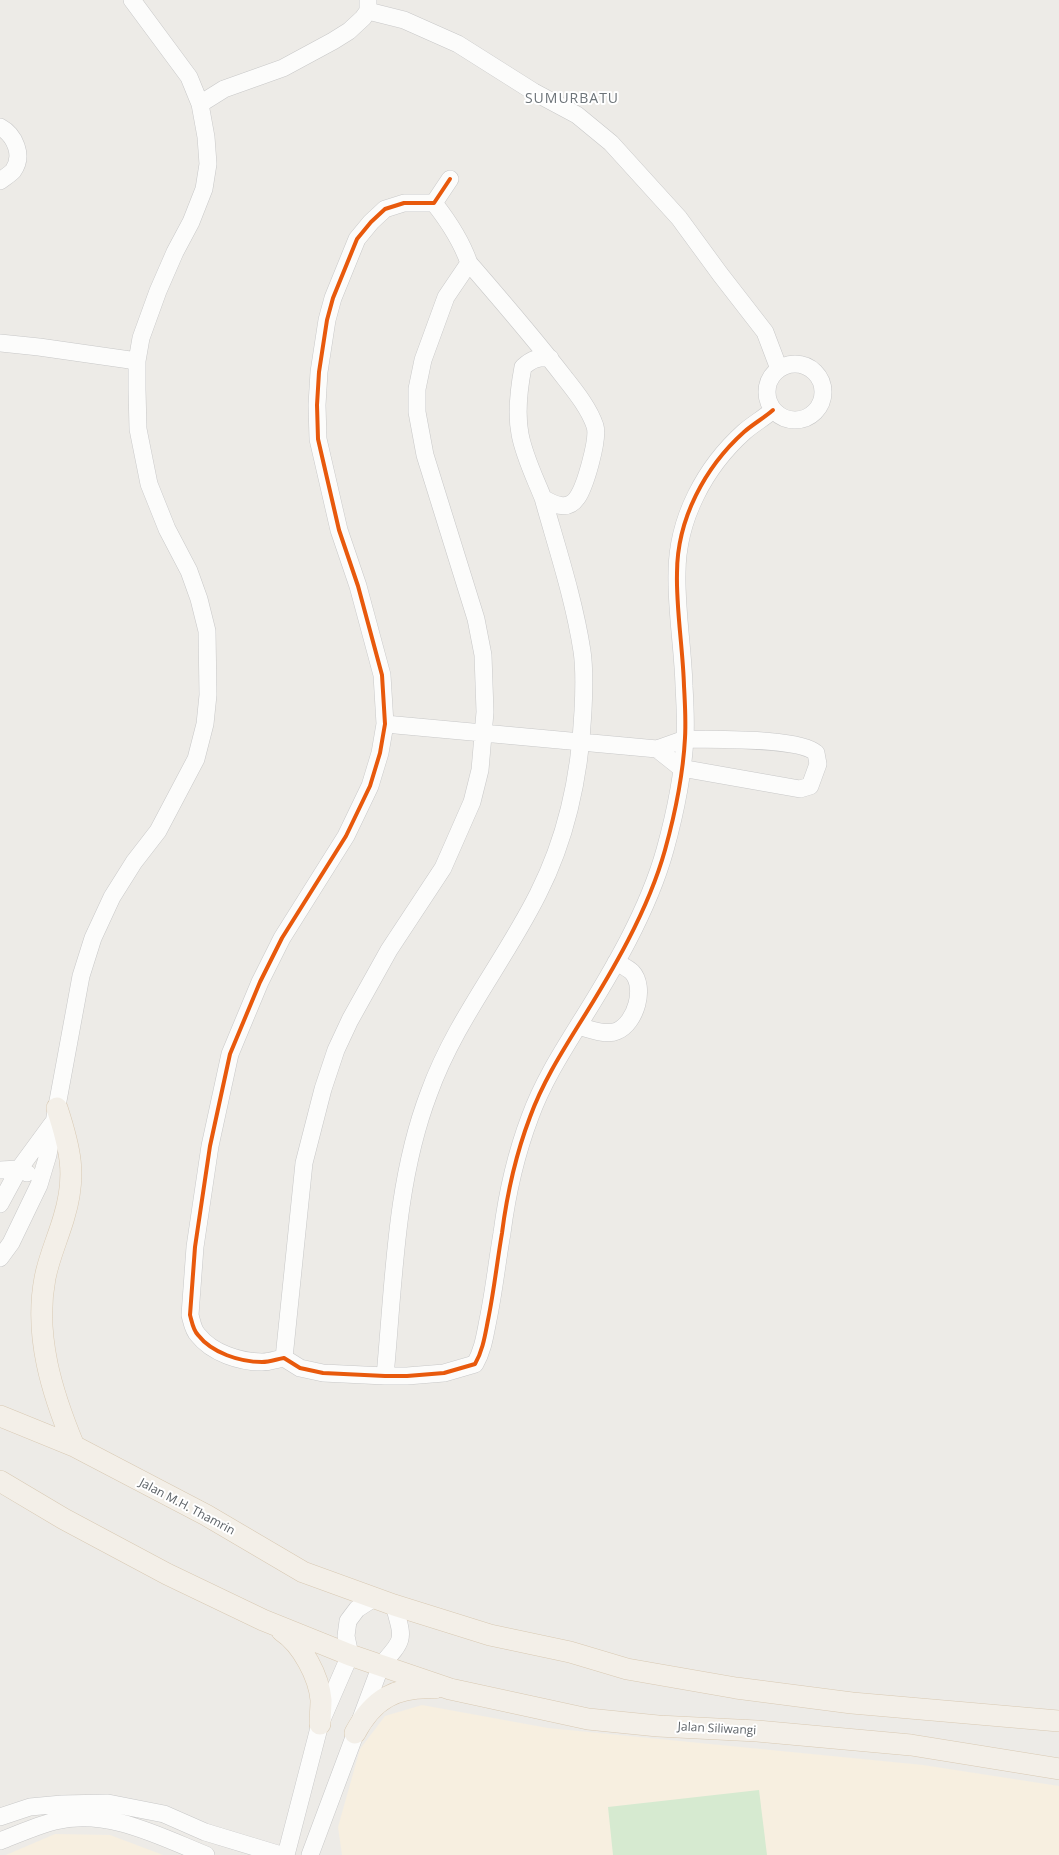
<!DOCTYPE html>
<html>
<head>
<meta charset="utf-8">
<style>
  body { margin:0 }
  canvas { display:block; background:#edebe7 }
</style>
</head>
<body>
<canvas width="1059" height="1855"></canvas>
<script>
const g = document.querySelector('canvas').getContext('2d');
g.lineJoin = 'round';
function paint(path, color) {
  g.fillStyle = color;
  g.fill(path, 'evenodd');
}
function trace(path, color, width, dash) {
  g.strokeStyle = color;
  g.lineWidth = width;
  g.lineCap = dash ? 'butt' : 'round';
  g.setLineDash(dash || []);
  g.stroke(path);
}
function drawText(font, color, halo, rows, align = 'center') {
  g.font = font + ' "Open Sans",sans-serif';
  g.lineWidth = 4;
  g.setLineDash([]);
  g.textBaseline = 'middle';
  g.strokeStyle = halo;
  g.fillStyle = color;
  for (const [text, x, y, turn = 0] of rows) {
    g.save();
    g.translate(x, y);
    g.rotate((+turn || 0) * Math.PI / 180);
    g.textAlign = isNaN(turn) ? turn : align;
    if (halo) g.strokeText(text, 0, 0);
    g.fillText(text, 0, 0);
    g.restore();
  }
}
const commercial = new Path2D(`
  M422 1705 548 1728 923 1765 1059 1786V1855H342L338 1827 360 1749 385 1716Z
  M55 1834 110 1835 163 1855H6Z`);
const green = new Path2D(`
  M759 1790 767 1855H613L608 1807Z`);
const minor = new Path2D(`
  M368 11 404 20 458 44 534 92 577 115 611 143 679 218 720 274 765 332 779 369
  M200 104 224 89 283 68 333 41 349 31 363 18 368 11V0
  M0 127C15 135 24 156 13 171 9 175 4 178 0 181
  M450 179 434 203H404L385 209 371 222 357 239 333 298 327 320 319 372 317 405 318 439 339 530 358 586 382 675 385 724 380 753 370 786 346 836 282 938 260 982 230 1054 210 1146 195 1247 190 1315C192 1322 193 1330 198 1335 212 1353 240 1362 262 1362 270 1362 277 1359 284 1358L300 1368 323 1373 385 1376H407L444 1373 475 1364C483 1350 485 1335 488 1320 494 1291 497 1262 502 1233 507 1194 516 1154 530 1117 542 1084 560 1055 578 1026 612 972 648 911 665 850 675 814 683 775 685 738 686 721 685 703 684 686 683 649 676 609 677 573 677 519 705 467 744 432 753 424 764 418 773 410
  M434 203C449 222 461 240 469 263 501 300 534 338 564 377 575 391 589 408 595 426 599 439 585 487 577 498 568 511 554 505 543 498 535 478 524 456 520 434 516 413 519 388 523 367 532 359 538 357 550 358
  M0 343 39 347 137 361
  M767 392a28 28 0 1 1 56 0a28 28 0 1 1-56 0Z
  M385 724 657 749
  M685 739C711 740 799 737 816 753L818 764 810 786 800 789 681 768 657 749Z
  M578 1026C590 1029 606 1036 617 1031 636 1023 646 987 632 972 628 968 621 965 616 962
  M0 1170 19 1169 27 1173
  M0 1204 19 1169 52 1124
  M0 1258 11 1243 39 1185 48 1155 81 976 93 938 112 897 134 862 158 831 196 759 205 724 208 695 207 631 199 599 189 571 167 529 149 484 138 429 137 389V361L141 338 158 291 175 252 191 222 204 189 208 164 206 137 200 104 189 77 132 0
  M284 1358 304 1163 323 1089 336 1050 350 1020 389 950 443 868 472 802 480 770 485 712 483 655 476 619 425 455 417 412V389L423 360 446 297 469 263
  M385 1376C394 1282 395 1182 429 1093 455 1021 504 962 538 894 567 837 580 775 583 711 584 691 585 671 582 651 574 599 557 548 543 498
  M0 1817 30 1807 62 1804 108 1803 164 1814 205 1832 281 1855
  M0 1841C18 1834 36 1826 55 1821 107 1808 159 1836 206 1855
  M286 1855 320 1724 350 1655 346 1636 348 1621 357 1609 374 1598
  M310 1855 381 1665C406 1638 403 1639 394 1605`);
const major = new Path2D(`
  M57 1108C70 1148 77 1175 64 1217 58 1238 49 1257 45 1278 34 1336 52 1393 74 1446
  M0 1416 74 1446 206 1515 303 1572 394 1605 490 1635 570 1652 627 1669 736 1688 852 1703 1059 1721
  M0 1481 64 1519 167 1574 263 1620 350 1655 450 1689 588 1719 658 1726 757 1731 911 1745 1059 1769
  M282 1631C302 1644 319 1677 321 1700 321 1708 320 1716 320 1724
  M355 1733C373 1699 396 1686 435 1688`);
const cycleway = new Path2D(`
  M450 179 434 203H404L385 209 371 222 357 239 333 298 327 320 319 372 317 405 318 439 339 530 358 586 382 675 385 724 380 753 370 786 346 836 282 938 260 982 230 1054 210 1146 195 1247 190 1315C192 1322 193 1330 198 1335 212 1353 240 1362 262 1362 270 1362 277 1359 284 1358L300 1368 323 1373 385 1376H407L444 1373 475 1364C483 1350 485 1335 488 1320 494 1291 497 1262 502 1233 507 1194 516 1154 530 1117 542 1084 560 1055 578 1026 612 972 648 911 665 850 675 814 683 775 685 738 686 721 685 703 684 686 683 649 676 609 677 573 677 519 705 467 744 432 753 424 764 418 773 410`);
const streetNames = [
  ["Jalan M.H. Thamrin",187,1507,28],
  ["Jalan Siliwangi",717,1729,3]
];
const quarterNames = [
  ["SUMURBATU",572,99]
];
paint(commercial, '#f7efe0');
paint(green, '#d6ead0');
trace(minor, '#c8c8c8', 18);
trace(major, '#d8c9b3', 22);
trace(minor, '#fcfcfb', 17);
trace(major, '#f3efe8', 21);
trace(cycleway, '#e8590c', 4);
drawText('12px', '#5c6267', '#fff', streetNames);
g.letterSpacing = '1px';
drawText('14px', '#6d7479', '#fff', quarterNames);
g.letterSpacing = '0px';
</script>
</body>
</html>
